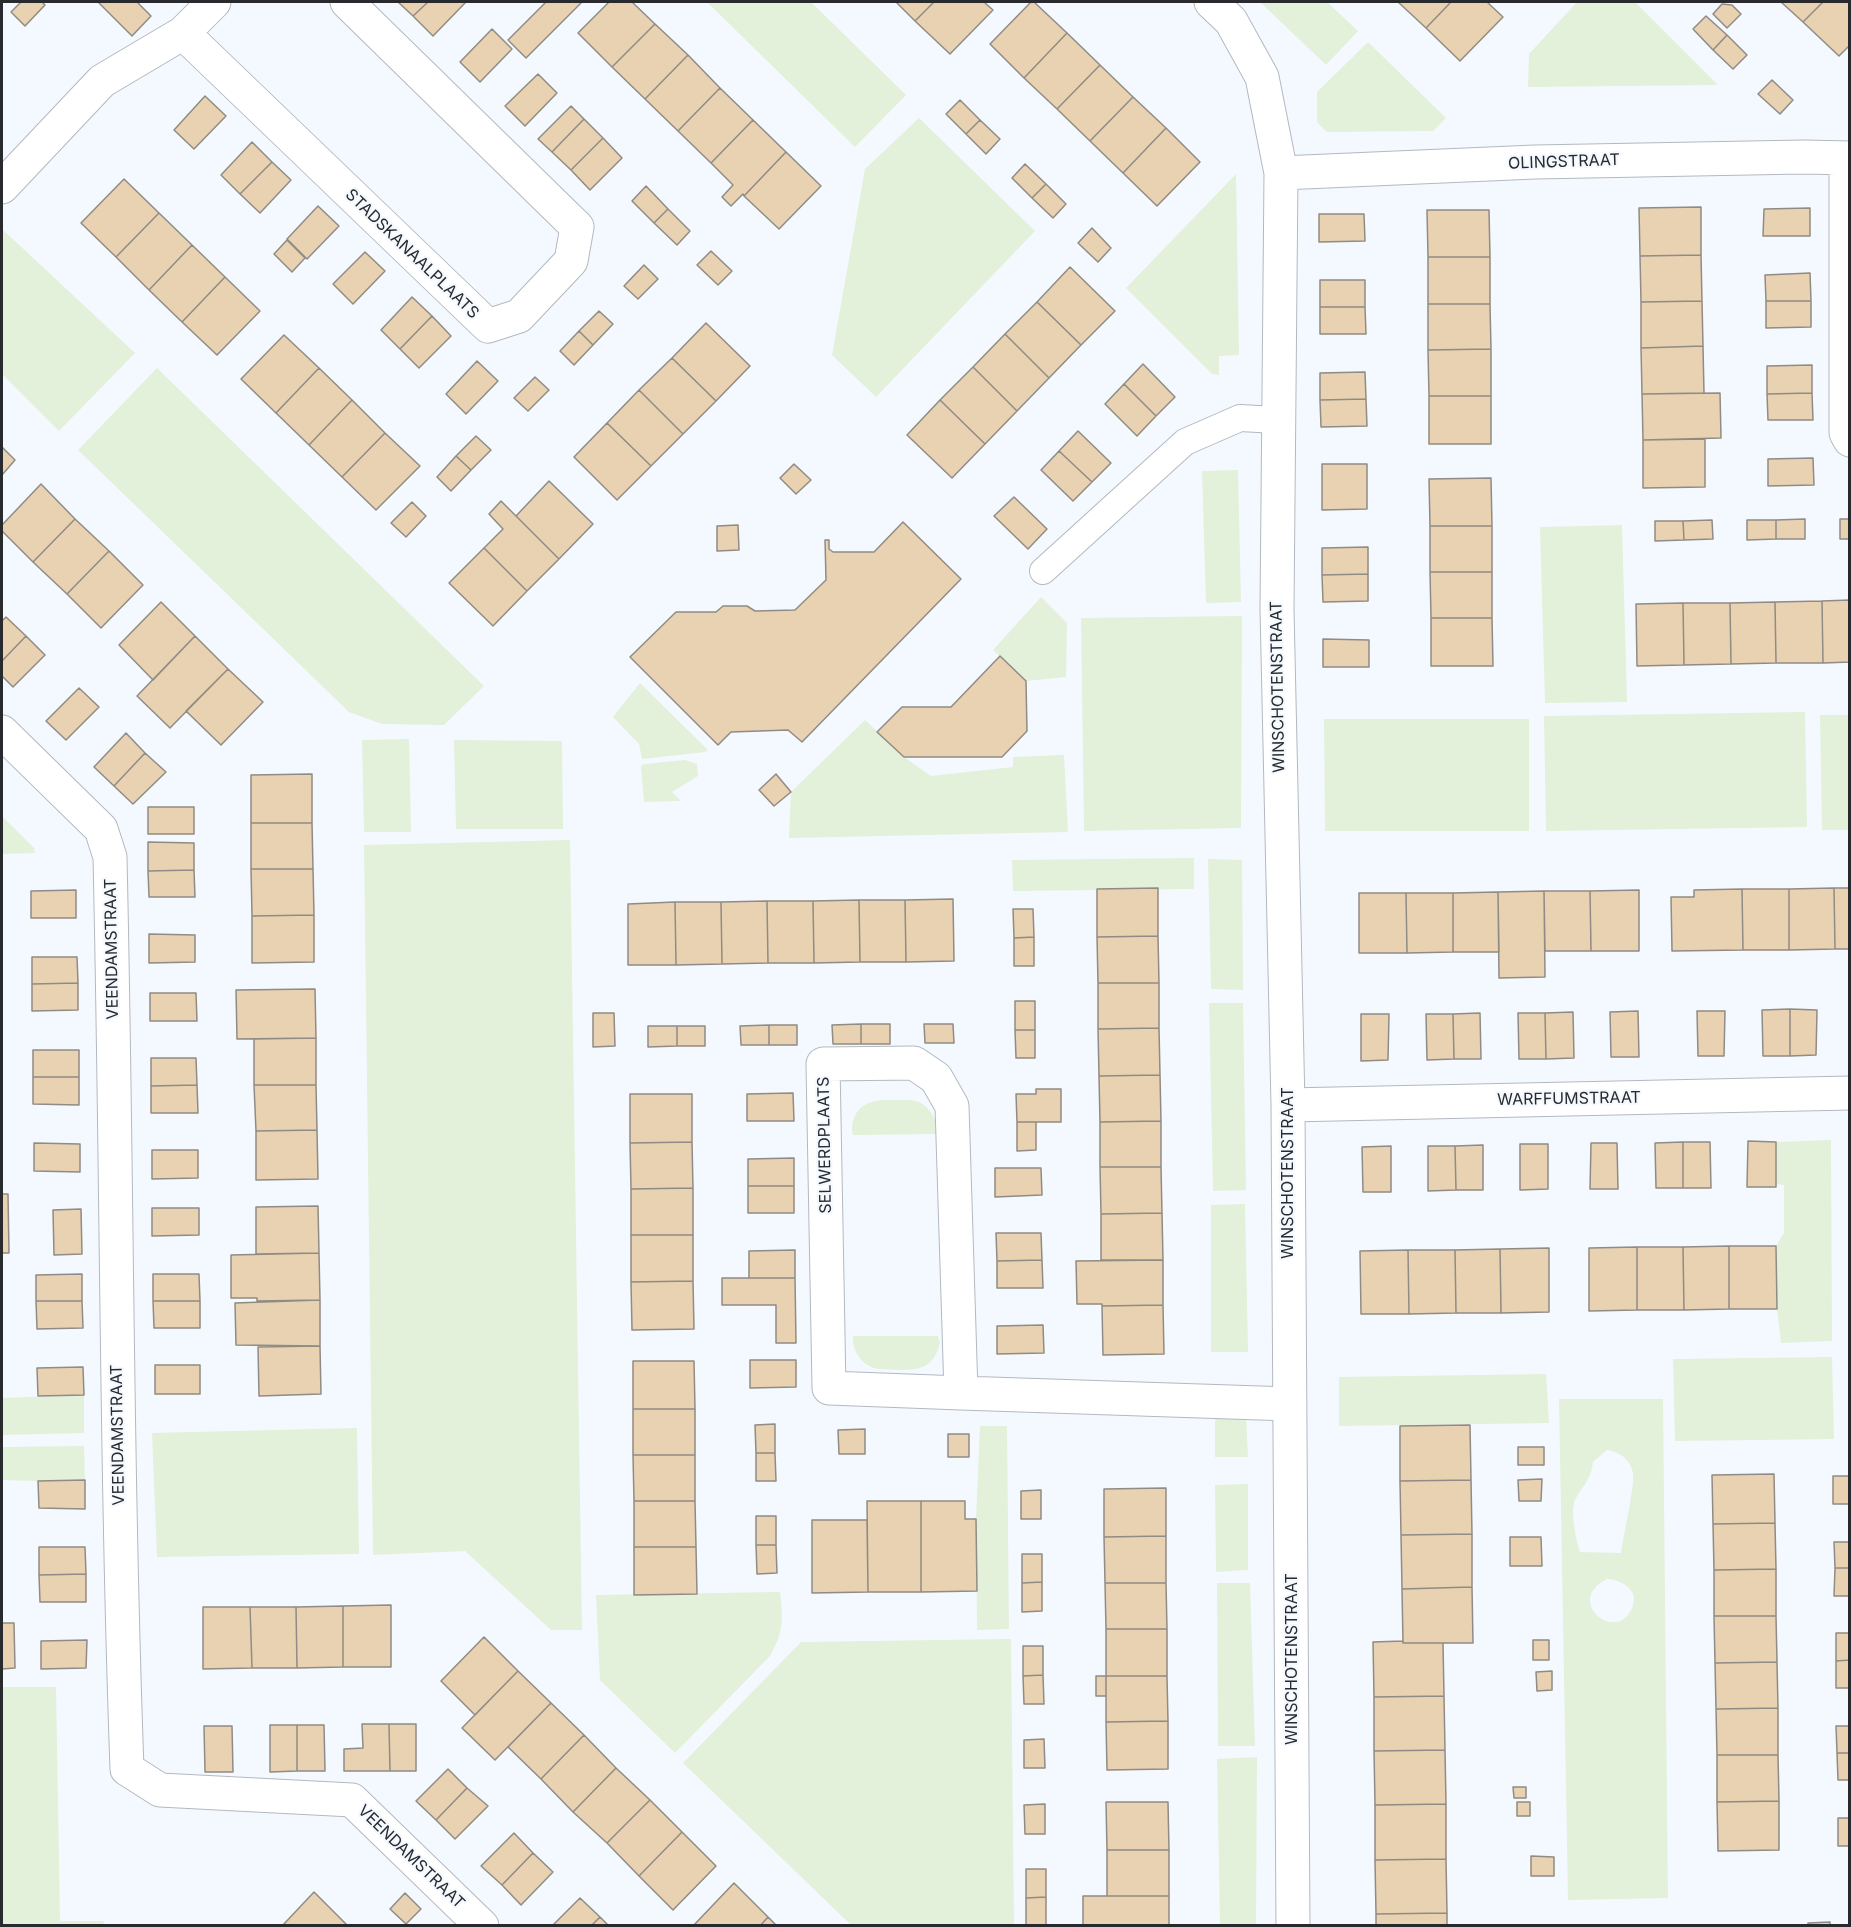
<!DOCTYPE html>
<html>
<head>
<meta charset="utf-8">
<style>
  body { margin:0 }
  #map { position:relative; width:1851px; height:1927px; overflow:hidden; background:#f4f9ff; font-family:Inter,sans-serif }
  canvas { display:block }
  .frame { position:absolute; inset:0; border:3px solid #282a2d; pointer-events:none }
</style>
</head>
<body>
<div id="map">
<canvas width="1851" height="1927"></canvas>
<div class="frame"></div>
</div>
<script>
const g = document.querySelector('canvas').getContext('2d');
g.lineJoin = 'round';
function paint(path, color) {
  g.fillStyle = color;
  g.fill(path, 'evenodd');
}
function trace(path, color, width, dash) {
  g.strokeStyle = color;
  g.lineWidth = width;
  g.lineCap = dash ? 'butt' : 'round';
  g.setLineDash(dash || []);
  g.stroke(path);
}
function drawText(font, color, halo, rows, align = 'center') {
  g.font = font + ' Inter,sans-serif';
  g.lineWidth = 4.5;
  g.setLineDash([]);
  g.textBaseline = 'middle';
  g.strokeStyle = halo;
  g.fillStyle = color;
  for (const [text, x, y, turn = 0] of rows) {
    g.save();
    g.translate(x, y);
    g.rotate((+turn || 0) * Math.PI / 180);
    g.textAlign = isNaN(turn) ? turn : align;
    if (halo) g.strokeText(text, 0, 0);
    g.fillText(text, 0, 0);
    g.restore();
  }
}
const green = new Path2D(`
  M707 2H811L906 95 855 147Z
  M1260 2H1327L1358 31 1326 65Z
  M1577 2H1635L1718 85 1528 87 1529 54Z
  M1368 42 1446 118 1433 131 1327 132 1317 122V92Z
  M919 118 1035 231 876 397 832 355 865 169Z
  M1236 174 1239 355 1219 356V375L1212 374 1126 288Z
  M2 229 135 353 59 431 2 374Z
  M157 368 484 686 444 725 382 724 349 712 78 450Z
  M1238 470 1241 602 1206 603 1202 471Z
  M1622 525 1627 702 1545 703 1540 527Z
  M1041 597 1067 623 1066 677 1026 681 993 650Z
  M1242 616 1241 828 1084 831 1081 618Z
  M640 683 708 750 705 752 642 759 639 744 613 717Z
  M1805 712 1807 827 1546 831 1544 716Z
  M1820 715H1849V830H1822Z
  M1324 719H1529V831H1325Z
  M865 720 904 757 931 776 1013 767V757L1064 755 1068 832 789 838 791 792Z
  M409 739 411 832H364L362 740Z
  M454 740 562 741 563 829H456Z
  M685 760 697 764 698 776 672 792 681 801 644 802 641 766 644 764Z
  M2 816 34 848 35 853 2 854Z
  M570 840 582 1630H551L465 1551 373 1555 364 845Z
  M1194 858V889L1013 891 1012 860Z
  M1208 859 1242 860 1243 990 1211 989Z
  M1209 1003H1243L1246 1190 1213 1191Z
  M911 1100C927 1102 934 1115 938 1128L936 1134 853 1135C851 1128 852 1123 855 1116 864 1095 892 1101 911 1100Z
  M1831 1140 1832 1341 1781 1343 1777 1309 1776 1246 1784 1233V1185L1776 1184V1142Z
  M1245 1204 1248 1352H1211V1205Z
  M853 1336H938L940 1343C932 1377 906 1369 879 1369 863 1367 852 1352 853 1336Z
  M1832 1357 1834 1439 1675 1441 1673 1359Z
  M1546 1374 1549 1423 1339 1426V1377Z
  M84 1395V1433L2 1435V1398Z
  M1559 1399H1663L1668 1898 1568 1900ZM1607 1450C1620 1452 1630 1459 1633 1473 1635 1485 1623 1538 1621 1553L1580 1552C1576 1540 1570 1511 1575 1500 1583 1485 1590 1482 1593 1462ZM1607 1579C1622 1580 1640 1590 1632 1608 1617 1645 1563 1601 1607 1579Z
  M1215 1411 1246 1417 1248 1457H1215Z
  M980 1426H1007L1009 1629 977 1630 976 1519Z
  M357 1428 359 1554 157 1557 152 1433Z
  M84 1446 85 1480 38 1481 2 1480V1447Z
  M1248 1484V1570L1216 1572 1215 1485Z
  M1250 1583 1255 1746H1218L1217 1583Z
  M780 1592C783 1619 784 1631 770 1656L675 1753 600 1680 596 1595Z
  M1011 1639 1014 1925H851L683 1763 801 1642Z
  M2 1687H56L60 1921H104L103 1925H2Z
  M1257 1757 1256 1925H1220L1217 1759Z`);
const building = new Path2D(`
  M21 2H42L45 5 25 26 11 12Z
  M101 2H137L151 16 132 36 99 3Z
  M398 2H428L413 16Z
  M428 2H463L465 3 433 36 413 16Z
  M546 2H582L526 58 508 40Z
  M609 2H632L655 24 612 67 578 33Z
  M896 2H934L915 21Z
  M934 2H984L993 10 950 54 915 21Z
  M1031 2H1034L1067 33 1024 78 990 44Z
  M1398 2H1451L1426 28Z
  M1451 2H1487L1503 17 1460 61 1426 28Z
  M1781 2H1823L1803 22Z
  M1823 2H1850V45L1839 56 1803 22Z
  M1722 4 1732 5 1741 14 1727 28 1713 14Z
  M1706 16 1727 35 1713 50 1693 29Z
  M655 24 688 55 645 99 612 67Z
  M492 29 512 49 480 82 460 62Z
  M1067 33 1100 65 1057 109 1024 78Z
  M1727 35 1747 55 1733 69 1713 50Z
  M688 55 720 88 678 131 645 99Z
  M1100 65 1133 97 1090 141 1057 109Z
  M538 74 557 93 525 126 505 106Z
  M1772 80 1793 100 1780 114 1758 94Z
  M720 88 753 120 711 163 678 131Z
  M205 96 226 116 194 149 174 130Z
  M1133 97 1166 128 1123 173 1090 141Z
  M960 100 980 120 966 134 946 114Z
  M571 106 584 119 552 152 538 139Z
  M584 119 603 138 571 170 552 152Z
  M753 120 786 152 744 196 743 194 731 206 722 197 733 185 711 163Z
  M980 120 1000 139 986 154 966 134Z
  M1166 128 1200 162 1157 206 1123 173Z
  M603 138 622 158 590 190 571 170Z
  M252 142 272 162 240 194 221 175Z
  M786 152 821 186 779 229 744 196Z
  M272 162 291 180 260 213 240 194Z
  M1025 164 1046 184 1032 198 1012 178Z
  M124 179 159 213 116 257 81 223Z
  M1046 184 1066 204 1053 218 1032 198Z
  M646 186 668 209 654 223 632 201Z
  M318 206 339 226 307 259 287 239Z
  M1701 207V255L1640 256 1639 208Z
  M1810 208V236H1763L1764 209Z
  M668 209 690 231 677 245 654 223Z
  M1427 210H1489L1490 257H1428Z
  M159 213 192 245 149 290 116 257Z
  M1319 214H1364L1365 241 1319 242Z
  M1092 228 1111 248 1098 262 1078 243Z
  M287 240 305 258 292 272 274 254Z
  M192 245 225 277 182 322 149 290Z
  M711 251 732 271 718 285 697 265Z
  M365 252 385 271 353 304 333 284Z
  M1701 255 1702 301 1641 302 1640 256Z
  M1428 257H1490V304H1428Z
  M644 265 658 279 638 299 624 286Z
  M1070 267 1115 311 1081 345 1037 302Z
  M1810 273 1811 301H1766L1765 275Z
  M225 277 260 311 217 355 182 322Z
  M1320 280H1365V307H1320Z
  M412 297 432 316 400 349 381 330Z
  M1702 301 1703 346 1641 348V302Z
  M1766 301H1811V327L1766 328Z
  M1037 302 1081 345 1049 378 1005 334Z
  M1428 304H1490L1491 349 1428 350Z
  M1320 307H1365L1366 334H1320Z
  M599 311 613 324 593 345 579 331Z
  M432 316 451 336 419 368 400 349Z
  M706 323 750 366 716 401 672 358Z
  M579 331 593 345 574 365 560 351Z
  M1005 334 1049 378 1017 411 973 367Z
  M284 335 319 368 276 413 241 379Z
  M1703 346 1704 393 1642 394 1641 348Z
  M1491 349V396H1429L1428 350Z
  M672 358 716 401 683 434 639 390Z
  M477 361 498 381 466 414 446 394Z
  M1143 364 1175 397 1156 416 1124 384Z
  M1812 365V393L1767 394V366Z
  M973 367 1017 411 985 444 940 400Z
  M319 368 352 400 309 445 276 413Z
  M1365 372 1366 399 1320 400V373Z
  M535 377 549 390 528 411 514 398Z
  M1124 384 1156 416 1137 436 1105 404Z
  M639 390 683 434 651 466 607 423Z
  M1720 393 1721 438 1643 440 1642 394Z
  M1812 393 1813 420H1768L1767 394Z
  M1429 396H1491V444H1429Z
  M1366 399 1367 426 1321 427 1320 400Z
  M352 400 385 433 342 477 309 445Z
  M940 400 985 444 952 478 907 435Z
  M607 423 651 466 617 500 574 457Z
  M1078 431 1111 463 1092 482 1059 451Z
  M385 433 420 466 376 510 342 477Z
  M476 436 491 450 471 470 456 456Z
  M1705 439V487L1643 488V440Z
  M2 447 15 460 2 475Z
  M1059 451 1092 482 1073 501 1041 470Z
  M456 456 471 470 451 491 437 477Z
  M1813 458 1814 485 1768 486V459Z
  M794 464 811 480 796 494 780 478Z
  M1322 464H1367V509L1322 510Z
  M1491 478 1492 526H1430L1429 479Z
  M549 481 593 524 559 559 516 516Z
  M41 484 75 519 33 562 2 531V525Z
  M1014 497 1047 529 1028 549 994 516Z
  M501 501 559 559 527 591 484 548 503 529 489 514Z
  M412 502 426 516 406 537 391 523Z
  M75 519 109 551 67 594 33 562Z
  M1805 519V539H1776V520Z
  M1840 519H1850V539H1840Z
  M1712 520 1713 539 1684 540 1683 521Z
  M1747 520H1776V539L1747 540Z
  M1655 521H1683L1684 540 1655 541Z
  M903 522 961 579 802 742 788 730 731 732 718 745 630 657 676 612H716L723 606H747L755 611 795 610 826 580 825 540H829V549L833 552H874Z
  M738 525 739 550 717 551V526Z
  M1430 526H1492V572H1430Z
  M1368 547V574L1322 575V548Z
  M484 548 527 591 493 626 449 583Z
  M109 551 143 585 101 628 67 594Z
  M1430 572H1492V618H1431Z
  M1368 574V601L1323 602 1322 575Z
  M1850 600V662L1823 663 1822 601Z
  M1822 601 1823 663H1776L1775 602Z
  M161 602 195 636 153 680 119 645Z
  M1775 602 1776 663 1731 664 1730 603Z
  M1683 603 1684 665 1637 666 1636 604Z
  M1683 603H1730L1731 664 1684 665Z
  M6 617 26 636 2 661V621Z
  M1431 618H1492L1493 666H1431Z
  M26 636 45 655 13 687 2 676V661Z
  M195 636 228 669 170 728 137 696Z
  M1323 639 1369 640V667H1323Z
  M1000 656 1026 681 1027 731 1002 757H904L877 732 902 707H951Z
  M228 669 263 702 221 745 186 711Z
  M79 688 99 707 66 740 46 721Z
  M126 733 145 753 114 786 94 767Z
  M145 753 166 772 133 804 114 786Z
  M312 774V823H251V775Z
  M776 774 791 792 774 806 759 790Z
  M148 807H194V834H148Z
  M251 823H312L313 869H251Z
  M148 842 194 843V870L148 871Z
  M251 869H313L314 915 252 916Z
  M194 870 195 897H149L148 871Z
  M1158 888V936L1097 937V889Z
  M1834 888H1850V949H1835Z
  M1834 888 1835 949 1789 950V889Z
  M1742 889H1789V950H1743Z
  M1742 889 1743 950 1672 951 1671 897H1694V890Z
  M76 890V918H31V891Z
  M1639 890V951H1591L1590 891Z
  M1544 891 1545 977 1499 978 1498 892Z
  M1544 891H1590L1591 951H1545Z
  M1498 892 1499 952H1453V893Z
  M1359 893H1406L1407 953H1359Z
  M1406 893H1453V952L1407 953Z
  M953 899 954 961 906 962 905 900Z
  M859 900H905L906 962H860Z
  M859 900 860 962 814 963 813 901Z
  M767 901H813L814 963H768Z
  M767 901 768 963 722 964 721 902Z
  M675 902 676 965H628V904Z
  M675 902H721L722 964 676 965Z
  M1013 909H1033L1034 937 1014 938Z
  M314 915V962L252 963V916Z
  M149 934 195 935V962L149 963Z
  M1158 936 1159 983H1098L1097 937Z
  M1034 937V966H1014V938Z
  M32 957H77L78 983 32 984Z
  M78 983V1010L32 1011V984Z
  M1098 983H1159V1028L1098 1029Z
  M315 989 316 1038 237 1039 236 990Z
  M150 993H196L197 1021H150Z
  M1015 1001H1035V1030H1015Z
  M1790 1009 1817 1010 1816 1055 1790 1056Z
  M1790 1009V1056H1763L1762 1010Z
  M1638 1011 1639 1057H1611L1610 1012Z
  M1697 1011H1725L1724 1056H1698Z
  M1573 1012 1574 1058 1546 1059 1545 1013Z
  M593 1013H614L615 1046 593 1047Z
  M1480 1013 1481 1059H1454L1453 1014Z
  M1518 1013H1545L1546 1059H1519Z
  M1361 1014H1389L1388 1060 1361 1061Z
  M1426 1014H1453L1454 1059 1427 1060Z
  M861 1024V1044H833L832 1025Z
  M861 1024H890V1044H861Z
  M924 1024H953L954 1043H925Z
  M769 1025V1045H741L740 1026Z
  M769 1025H797V1045H769Z
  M648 1026H677V1046L648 1047Z
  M677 1026H705V1046H677Z
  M1159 1028 1160 1075 1099 1076 1098 1029Z
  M1015 1030H1035V1058H1016Z
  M316 1038V1085H254V1039Z
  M33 1050H79V1077H33Z
  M151 1058H196L197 1085 151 1086Z
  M1160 1075 1161 1121 1100 1122 1099 1076Z
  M33 1077H79V1105L33 1104Z
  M197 1085 198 1113H151V1086Z
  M254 1085H316L317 1130 256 1131Z
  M1036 1089H1061V1122H1017L1016 1094H1036Z
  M793 1093 794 1121H747V1094Z
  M630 1094H692V1142L630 1143Z
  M1161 1121V1167H1100V1122Z
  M1017 1122H1036V1150L1017 1151Z
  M317 1130 318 1179 256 1180V1131Z
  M1748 1141 1776 1142V1187H1747Z
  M692 1142 693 1188 631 1189 630 1143Z
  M1683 1142V1188H1656L1655 1143Z
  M1683 1142H1710L1711 1188H1683Z
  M34 1143 80 1144V1172L34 1171Z
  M1591 1143H1617L1618 1189H1590Z
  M1520 1144H1548V1189L1520 1190Z
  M1483 1145V1190H1456L1455 1146Z
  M1391 1146V1192H1363L1362 1147Z
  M1428 1146H1455L1456 1190 1428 1191Z
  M152 1150H198V1178L152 1179Z
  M794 1158V1186H748V1159Z
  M1100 1167H1161L1162 1213 1101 1214Z
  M995 1168H1041L1042 1195 995 1197Z
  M748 1186H794V1213H748Z
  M693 1188V1235H631V1189Z
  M2 1194H8L9 1253H2Z
  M318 1206 319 1253 256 1254V1207Z
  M152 1208H199V1235L152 1236Z
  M81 1209 82 1254 54 1255 53 1210Z
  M1162 1213 1163 1260H1101V1214Z
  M996 1233H1041L1042 1260 997 1261Z
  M631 1235H693V1281L631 1282Z
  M1729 1246H1776L1777 1309H1729Z
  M1729 1246V1309L1684 1310 1683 1247Z
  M1637 1247H1683L1684 1310H1637Z
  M1637 1247V1310L1589 1311V1248Z
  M1549 1248V1312L1501 1313 1500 1249Z
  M1500 1249 1501 1313H1456L1455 1250Z
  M795 1250V1278H749V1251Z
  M1408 1250H1455L1456 1313 1409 1314Z
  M1408 1250 1409 1314H1361L1360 1251Z
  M319 1253 320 1300 257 1301V1298H231V1255Z
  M1042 1260 1043 1288H997V1261Z
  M1163 1260V1305L1102 1306V1304H1077L1076 1261Z
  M82 1274V1301H36V1275Z
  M153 1274H199L200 1301H153Z
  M722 1278H795L796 1343H776V1305H722Z
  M693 1281 694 1329 632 1330 631 1282Z
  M320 1300V1346L236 1345 235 1303Z
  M36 1301H82L83 1328 37 1329Z
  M153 1301H200V1328H154Z
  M1163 1305 1164 1354 1103 1355 1102 1306Z
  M1043 1325 1044 1353 997 1354V1326Z
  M320 1346 321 1394 259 1396 258 1347Z
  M750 1360H796V1387L750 1388Z
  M633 1361H694L695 1409H633Z
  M155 1365H200V1394H155Z
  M83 1367 84 1395 38 1396 37 1368Z
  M633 1409H695V1455H633Z
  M775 1424V1453H756L755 1425Z
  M1470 1425 1471 1480 1400 1481V1426Z
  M865 1429V1454H839L838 1430Z
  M948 1434H969V1457H948Z
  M1518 1447H1544V1465H1518Z
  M756 1453H775L776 1481H756Z
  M633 1455H695V1501H634Z
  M1774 1474 1775 1523 1713 1524 1712 1475Z
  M1833 1476H1850V1504H1833Z
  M1542 1479 1541 1501H1519L1518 1480Z
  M85 1480V1509L39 1508 38 1481Z
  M1471 1480 1472 1534 1401 1535 1400 1481Z
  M1166 1488V1536L1104 1537V1489Z
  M1041 1490V1519H1021V1491Z
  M634 1501H695L696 1547H634Z
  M867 1501H921V1592H868Z
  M921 1501H965V1519H976L977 1591 921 1592Z
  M756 1516H776V1545H756Z
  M812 1520H867L868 1592 812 1593Z
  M1775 1523 1776 1569 1714 1570 1713 1524Z
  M1472 1534V1587L1402 1589 1401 1535Z
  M1166 1536V1583H1105L1104 1537Z
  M1510 1537H1541L1542 1566H1510Z
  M1834 1542H1850V1568H1835Z
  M756 1545H776L777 1573 757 1574Z
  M39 1547H85L86 1574 39 1575Z
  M634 1547H696L697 1594 634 1595Z
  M1022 1554H1042V1582L1022 1583Z
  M1835 1568H1850V1596H1834Z
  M1776 1569V1616H1714V1570Z
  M86 1574V1602H40L39 1575Z
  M1042 1582V1611L1022 1612V1583Z
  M1105 1583H1166L1167 1629H1106Z
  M1472 1587 1473 1643H1403L1402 1589Z
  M391 1605V1667H343V1606Z
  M343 1606V1667L297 1668 296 1607Z
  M203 1607H250L252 1668 203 1669Z
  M250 1607H296L297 1668H252Z
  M1714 1616H1776L1777 1662 1715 1663Z
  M2 1623H14L15 1668 2 1669Z
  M1106 1629H1167V1676H1106Z
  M1836 1633H1850V1660L1836 1661Z
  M484 1637 518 1671 475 1715 441 1681Z
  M87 1640 86 1668 41 1669V1641Z
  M1533 1640H1549V1660H1533Z
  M1403 1641V1643H1443L1444 1696 1374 1697 1373 1642Z
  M1023 1646H1043V1675L1023 1676Z
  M1850 1660V1688H1836V1661Z
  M1777 1662 1778 1708 1716 1709 1715 1663Z
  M518 1671 551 1703 495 1760 462 1728Z
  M1552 1671V1690L1537 1691 1536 1672Z
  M1043 1675 1044 1704H1024L1023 1676Z
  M1096 1676H1106V1696H1096Z
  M1106 1676H1167L1168 1721 1106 1722Z
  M1444 1696 1445 1750 1374 1751V1697Z
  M551 1703 584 1735 541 1779 508 1747Z
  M1778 1708V1755H1717L1716 1709Z
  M1168 1721V1769L1107 1770 1106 1722Z
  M362 1724H389L390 1771H344V1749L363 1748Z
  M389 1724H416V1771H390Z
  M270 1725H297V1771L270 1772Z
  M297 1725H324L325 1771H297Z
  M204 1726H232L233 1772H205Z
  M1836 1726H1850V1753H1837Z
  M584 1735 616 1768 573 1812 541 1779Z
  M1044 1739 1045 1768H1024V1740Z
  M1445 1750 1446 1804 1375 1805 1374 1751Z
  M1837 1753H1850V1780H1838Z
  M1717 1755H1778L1779 1801 1717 1802Z
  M616 1768 650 1800 607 1843 573 1812Z
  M448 1769 467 1788 436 1820 416 1801Z
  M1513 1787H1526V1798H1514Z
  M467 1788 488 1806 455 1839 436 1820Z
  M650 1800 682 1832 639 1876 607 1843Z
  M1779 1801V1850L1718 1851 1717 1802Z
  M1106 1802H1168L1169 1850H1107Z
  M1517 1802H1530V1816H1517Z
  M1045 1804V1834H1025L1024 1805Z
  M1446 1804V1859L1375 1860V1805Z
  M1838 1818H1850V1846H1838Z
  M682 1832 716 1866 673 1910 639 1876Z
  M514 1833 533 1853 502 1885 481 1866Z
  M1107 1850H1169V1896H1107Z
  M533 1853 553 1872 521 1905 502 1885Z
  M1531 1856 1554 1857V1876H1531Z
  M1446 1859 1447 1913 1376 1914 1375 1860Z
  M1026 1869H1046V1897L1026 1898Z
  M734 1883 768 1917 760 1926H693Z
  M314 1892 348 1926H282Z
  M405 1893 421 1909 406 1924 390 1909Z
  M1083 1896H1169V1926H1083Z
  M1046 1897V1926H1026V1898Z
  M580 1898 600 1917 591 1926H552Z
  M1447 1913V1926H1376V1914Z
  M600 1917 609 1926H591Z
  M768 1917 777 1926H760Z
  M1830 1922V1926H1808V1923Z`);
const lane = new Path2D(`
  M1043 571 1185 442 1240 418 1277 420`);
const street = new Path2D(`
  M1211 2 1231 21 1262 77 1281 173 1277 609 1288 1105 1293 1926
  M183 33 488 326 519 316 571 261 577 227 347 2
  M1846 158V433L1850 440
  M1281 173 1535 162 1803 157 1850 158
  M2 187 102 81 183 33 214 2
  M2 732 101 829 110 857C117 1161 116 1465 127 1769L160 1790 352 1800 482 1926
  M1288 1105 1850 1093
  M961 1393 829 1388 823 1064 914 1063 936 1078 952 1106 961 1393 1290 1404`);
const streetNames = [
  ["OLINGSTRAAT",1564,162,-2],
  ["STADSKANAALPLAATS",412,254,44],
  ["WINSCHOTENSTRAAT",1278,687,-91],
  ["VEENDAMSTRAAT",112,949,-91],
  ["WARFFUMSTRAAT",1569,1099,-1],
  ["SELWERDPLAATS",825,1145,-91],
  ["WINSCHOTENSTRAAT",1288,1173,-90],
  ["VEENDAMSTRAAT",118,1435,-91],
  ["WINSCHOTENSTRAAT",1292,1659,-90],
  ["VEENDAMSTRAAT",411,1857,44]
];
paint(green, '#e3f0da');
paint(building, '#e9d2b2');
trace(building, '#908b84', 1.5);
trace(lane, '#b3b9c0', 28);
trace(street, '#b3b9c0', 35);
trace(lane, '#fff', 26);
trace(street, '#fff', 33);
drawText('16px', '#282a2d', '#f4f9ff', streetNames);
</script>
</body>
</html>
